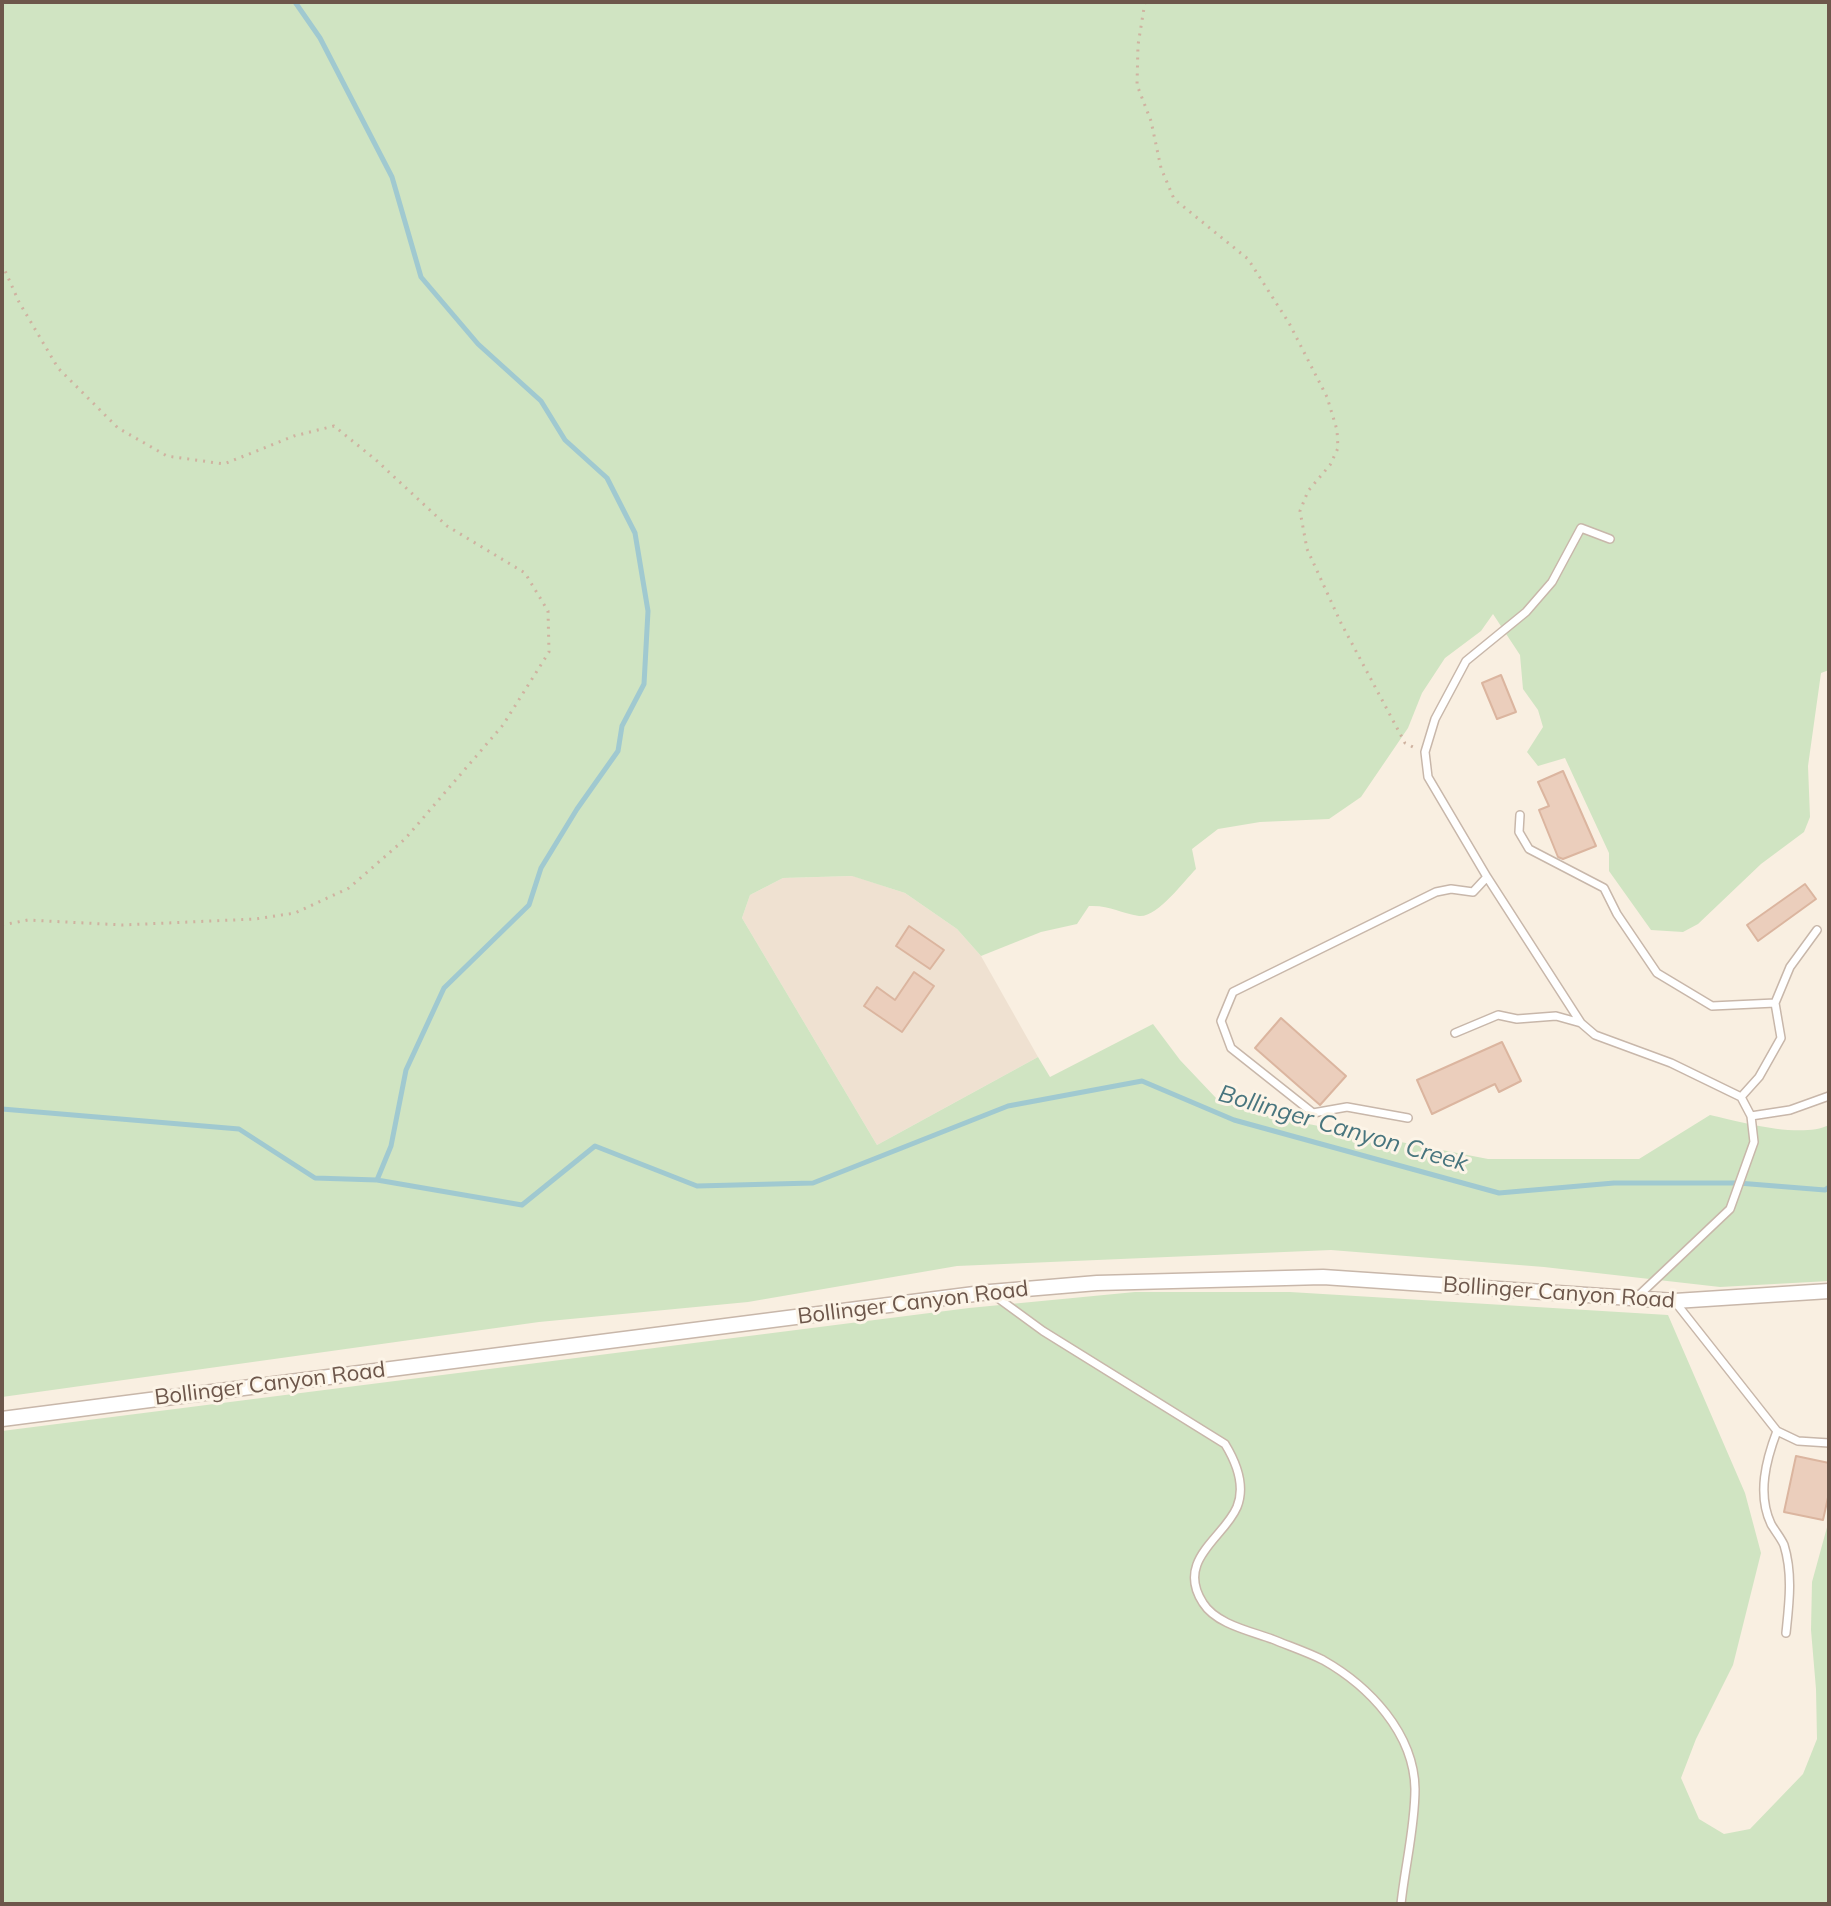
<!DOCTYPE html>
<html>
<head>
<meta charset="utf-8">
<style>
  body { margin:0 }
  #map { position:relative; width:1831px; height:1906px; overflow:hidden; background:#f9efe1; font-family:Mulish,sans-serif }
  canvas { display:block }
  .frame { position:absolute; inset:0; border:4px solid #6d574b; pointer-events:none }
</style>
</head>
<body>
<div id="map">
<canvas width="1831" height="1906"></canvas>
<div class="frame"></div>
</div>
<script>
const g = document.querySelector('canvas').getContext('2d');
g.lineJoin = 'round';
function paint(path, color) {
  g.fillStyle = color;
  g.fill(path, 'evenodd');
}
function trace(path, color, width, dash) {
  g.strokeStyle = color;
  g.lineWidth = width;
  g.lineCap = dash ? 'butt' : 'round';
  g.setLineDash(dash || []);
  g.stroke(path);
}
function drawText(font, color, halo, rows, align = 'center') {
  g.font = font + ' Mulish,sans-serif';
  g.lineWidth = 6;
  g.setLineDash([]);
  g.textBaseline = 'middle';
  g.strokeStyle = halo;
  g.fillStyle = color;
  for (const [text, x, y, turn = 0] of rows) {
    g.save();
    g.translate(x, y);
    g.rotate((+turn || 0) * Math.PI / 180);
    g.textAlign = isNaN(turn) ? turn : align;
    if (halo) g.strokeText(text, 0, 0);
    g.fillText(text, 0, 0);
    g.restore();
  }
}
const residential = new Path2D(`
  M853 876 905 893 957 929 981 956 1038 1057 877 1145 742 918 750 895 783 878Z`);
const green = new Path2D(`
  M2 2H1829V670L1821 673 1808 766 1810 817 1804 832 1761 864 1698 924 1683 932 1651 930 1609 871V853L1565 758 1538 766 1527 752 1543 727 1538 710 1523 689 1520 655 1493 614 1481 631 1445 658 1422 693 1408 728 1361 797 1329 819 1260 822 1218 829 1192 849 1196 869C1183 882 1157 918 1139 916 1120 913 1110 905 1089 906L1077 924 1041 932 981 956 957 929 905 893 852 876 783 878 750 895 742 918 877 1145 1038 1057 1050 1077 1153 1024 1180 1060 1216 1098 1252 1113 1488 1159H1639L1710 1115C1740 1122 1801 1139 1829 1125V1281L1720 1287 1544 1267 1331 1250 957 1266 748 1302 539 1322 2 1397Z
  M1135 1292H1290L1668 1315 1745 1493 1761 1553 1733 1665 1696 1739 1681 1778 1699 1819 1724 1834 1750 1829 1803 1774 1817 1739 1816 1689 1811 1630 1812 1582 1829 1520V1904H2V1431L969 1308Z`);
const stream = new Path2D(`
  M295 2 320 38 392 177 421 277 478 344 541 401 565 440 607 478 635 533 648 611 644 684 622 726 618 751 577 809 541 868 529 905 444 988 406 1070 391 1146 377 1180
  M2 1109 239 1129 315 1178 377 1180 522 1205 595 1146 697 1186 813 1183 1008 1106 1142 1081 1234 1120 1499 1193 1614 1183H1738L1825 1190 1829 1187`);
const building = new Path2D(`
  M1501 675 1516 712 1497 719 1482 683Z
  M1563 771 1596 846 1563 859 1558 857 1539 810 1549 806 1538 782Z
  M1805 884 1816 899 1758 941 1747 925Z
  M909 926 944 950 930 969 896 946Z
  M914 972 934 986 902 1032 864 1006 877 987 895 1000Z
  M1281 1018 1346 1076 1320 1105 1255 1048Z
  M1502 1042 1521 1081 1499 1092 1495 1084 1432 1114 1417 1080Z
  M1796 1456 1829 1463V1493L1823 1520 1784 1512Z`);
const path = new Path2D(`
  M1145 2 1138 45 1137 85 1151 121 1161 168 1174 199 1248 259 1289 323 1327 397 1337 430 1338 448 1330 465 1308 491 1300 511 1307 549 1341 623 1405 743 1415 748
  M2 264 19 302 58 368 118 428 167 456 224 464 294 436 334 426 376 460 447 526 525 573 548 611 549 652 503 725 405 839 349 888 295 913 255 919 123 925 28 920 2 925`);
const lane = new Path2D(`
  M1520 815 1519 832 1529 849 1604 888 1617 914 1657 973 1712 1006 1775 1003
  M1487 877 1581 1023
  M1455 1033 1498 1015 1517 1019 1556 1016 1581 1023 1595 1035 1671 1063 1741 1097 1751 1116 1754 1142 1730 1209 1636 1298
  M1741 1097 1759 1077 1781 1038 1775 1003 1790 967 1817 930
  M1751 1116 1790 1110 1829 1096
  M1408 1118 1347 1107 1313 1113 1231 1048 1221 1021 1233 992 1436 892 1451 889 1473 892 1487 877 1428 777 1425 752 1435 719 1466 661 1526 612 1552 582 1581 528 1610 539
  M991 1293 1043 1331 1225 1444C1236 1462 1246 1485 1237 1507 1224 1538 1175 1560 1203 1603 1216 1624 1250 1631 1272 1639 1289 1646 1307 1652 1323 1660 1369 1686 1414 1733 1415 1789 1415 1827 1405 1866 1401 1904
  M1676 1303 1777 1431 1798 1441 1829 1443
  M1777 1431C1766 1460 1757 1494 1771 1524 1775 1531 1781 1538 1784 1545 1793 1574 1789 1604 1786 1633`);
const street = new Path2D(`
  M2 1419 990 1292 1097 1283 1323 1277 1675 1301 1829 1291`);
const streetNames = [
  ["Bollinger Canyon Road",1559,1293,4],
  ["Bollinger Canyon Road",913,1303,-7],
  ["Bollinger Canyon Road",270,1384,-7]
];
const waterNames = [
  ["Bollinger Canyon Creek",1343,1129,16]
];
paint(residential, '#efe1d1');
paint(green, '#d0e4c2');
trace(stream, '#a0c9d0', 5);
paint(building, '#ebcebc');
trace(building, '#dbb59f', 2);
trace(lane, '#c8b7aa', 10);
trace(street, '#c8b7aa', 17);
trace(path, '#cfb2a0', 3, [2, 6]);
trace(lane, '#fff', 7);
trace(street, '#fff', 14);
drawText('22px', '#6d574b', '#fcf4e7', streetNames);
drawText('italic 24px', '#48757e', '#fcf4e7', waterNames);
</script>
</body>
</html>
